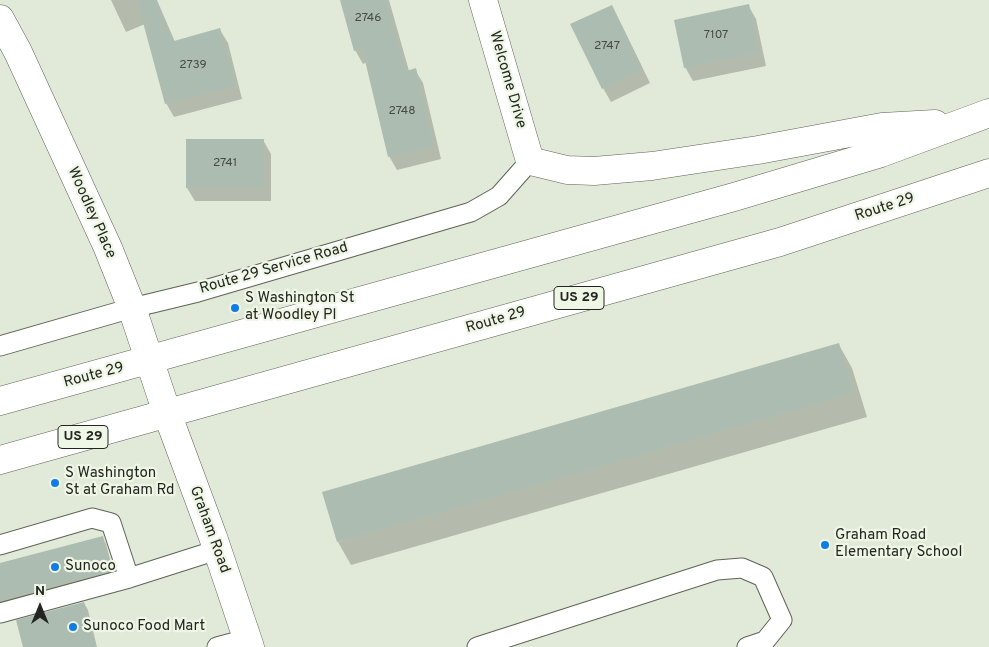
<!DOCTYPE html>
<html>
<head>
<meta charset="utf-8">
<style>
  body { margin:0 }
  #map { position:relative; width:989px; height:647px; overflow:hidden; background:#e1e9d8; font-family:Overpass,sans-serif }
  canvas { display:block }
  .north { position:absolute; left:15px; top:582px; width:50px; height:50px; -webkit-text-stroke:4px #eef6e5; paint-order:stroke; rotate:0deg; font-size:14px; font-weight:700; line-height:20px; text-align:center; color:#232620 }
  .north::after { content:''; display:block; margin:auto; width:18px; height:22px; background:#232620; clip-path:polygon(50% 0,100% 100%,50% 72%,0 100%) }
</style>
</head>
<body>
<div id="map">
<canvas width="989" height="647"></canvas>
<div class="north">N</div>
</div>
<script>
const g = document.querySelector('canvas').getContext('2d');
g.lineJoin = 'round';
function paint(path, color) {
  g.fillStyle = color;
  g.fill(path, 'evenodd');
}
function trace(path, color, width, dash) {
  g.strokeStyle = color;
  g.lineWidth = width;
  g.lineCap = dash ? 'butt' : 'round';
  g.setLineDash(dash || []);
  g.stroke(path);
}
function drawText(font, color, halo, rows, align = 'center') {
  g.font = font + ' Overpass,sans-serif';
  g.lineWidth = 4.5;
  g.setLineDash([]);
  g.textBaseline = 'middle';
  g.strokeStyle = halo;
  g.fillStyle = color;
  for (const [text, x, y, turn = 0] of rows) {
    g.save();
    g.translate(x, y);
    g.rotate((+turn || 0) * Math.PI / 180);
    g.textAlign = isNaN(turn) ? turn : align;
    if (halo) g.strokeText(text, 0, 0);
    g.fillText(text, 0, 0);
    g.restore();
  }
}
const shadow = new Path2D(`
  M111 0H157L175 42 220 30 228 43 242 99 174 117 166 103 145 24 126 32Z
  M341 0H389L409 71 415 70 423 83 441 159 397 170 389 156 367 62 363 64 355 50Z
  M748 5 756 19 766 66 693 81 685 67Z
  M619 20 650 83 611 102 603 88Z
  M263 140 271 154V201H195L187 188Z
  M839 345 852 368 867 417 351 565 338 542Z
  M102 538 106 544 115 578 0 604V564Z
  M84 603 88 610 97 647H24Z`);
const building = new Path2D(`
  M137 0H156L174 41 220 28 236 86 165 104Z
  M340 0H386L406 71 416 68 434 146 388 157 362 48 354 51Z
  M749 4 759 52 684 68 674 20Z
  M612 5 643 69 602 89 570 24Z
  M186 139H264V188H186Z
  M839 343 854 393 337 542 322 492Z
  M103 536 112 571 0 600V563Z
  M84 602 96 647H23L16 620Z`);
const service = new Path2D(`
  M0 346 132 308 198 292 471 212 499 196 530 161
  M0 545 92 518 111 523 129 578 217 550
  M0 613 129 578
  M217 647 247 639
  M477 647 717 570 742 568 763 577 782 620 765 641 747 647`);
const minor = new Path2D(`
  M483 0 530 161
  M0 19 18 52 108 248 132 308 167 413`);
const tertiary = new Path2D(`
  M167 413 213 537 250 647`);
const primary = new Path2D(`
  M530 161 567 170 594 171 652 166 758 150 882 127 935 124
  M0 401 734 197 881 153 989 113
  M0 460 780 242 989 173`);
const markers = [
  [235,308,5,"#137ce4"],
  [55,483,5,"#137ce4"],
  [825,545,5,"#137ce4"],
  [55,567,5,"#137ce4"],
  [73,627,5,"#137ce4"]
];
const numberNames = [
  ["2746",368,19],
  ["7107",716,36],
  ["2747",607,47],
  ["2739",193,66],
  ["2748",402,112],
  ["2741",225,164]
];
const shields = [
  [579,298,50],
  [83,437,50]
];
const shieldNames = [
  ["US 29",579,298],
  ["US 29",83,437]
];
const streetNames = [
  ["Welcome Drive",507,80,74],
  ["Route 29",885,208,-18],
  ["Woodley Place",91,213,66],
  ["Route 29 Service Road",274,269,-16],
  ["Route 29",496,321,-16],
  ["Route 29",94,376,-15],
  ["Graham Road",209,530,70]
];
const poiNames = [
  ["S Washington St",245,299],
  ["at Woodley Pl",245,316],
  ["S Washington",65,474],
  ["St at Graham Rd",65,491],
  ["Graham Road",835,536],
  ["Elementary School",835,553],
  ["Sunoco",65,567],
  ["Sunoco Food Mart",83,627]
];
paint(shadow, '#0003');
paint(building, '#acbcb0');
trace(service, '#5d6455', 21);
trace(minor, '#5d6455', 29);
trace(tertiary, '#5d6455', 29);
trace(primary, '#5d6455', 29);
trace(service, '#fff', 19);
trace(minor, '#fff', 28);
trace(tertiary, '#fff', 28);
trace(primary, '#fff', 28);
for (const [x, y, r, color] of markers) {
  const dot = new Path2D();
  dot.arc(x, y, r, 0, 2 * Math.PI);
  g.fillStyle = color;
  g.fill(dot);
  trace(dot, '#eef6e5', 2);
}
drawText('12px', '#454c44', null, numberNames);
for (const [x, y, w] of shields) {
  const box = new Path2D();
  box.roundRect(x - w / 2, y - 11.5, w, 23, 4);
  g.fillStyle = '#eef6e5';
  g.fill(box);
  trace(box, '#232620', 1);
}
drawText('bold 14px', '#232620', null, shieldNames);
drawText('15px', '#232620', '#eef6e5', streetNames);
drawText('15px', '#232620', '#eef6e5', poiNames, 'left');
</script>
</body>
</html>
